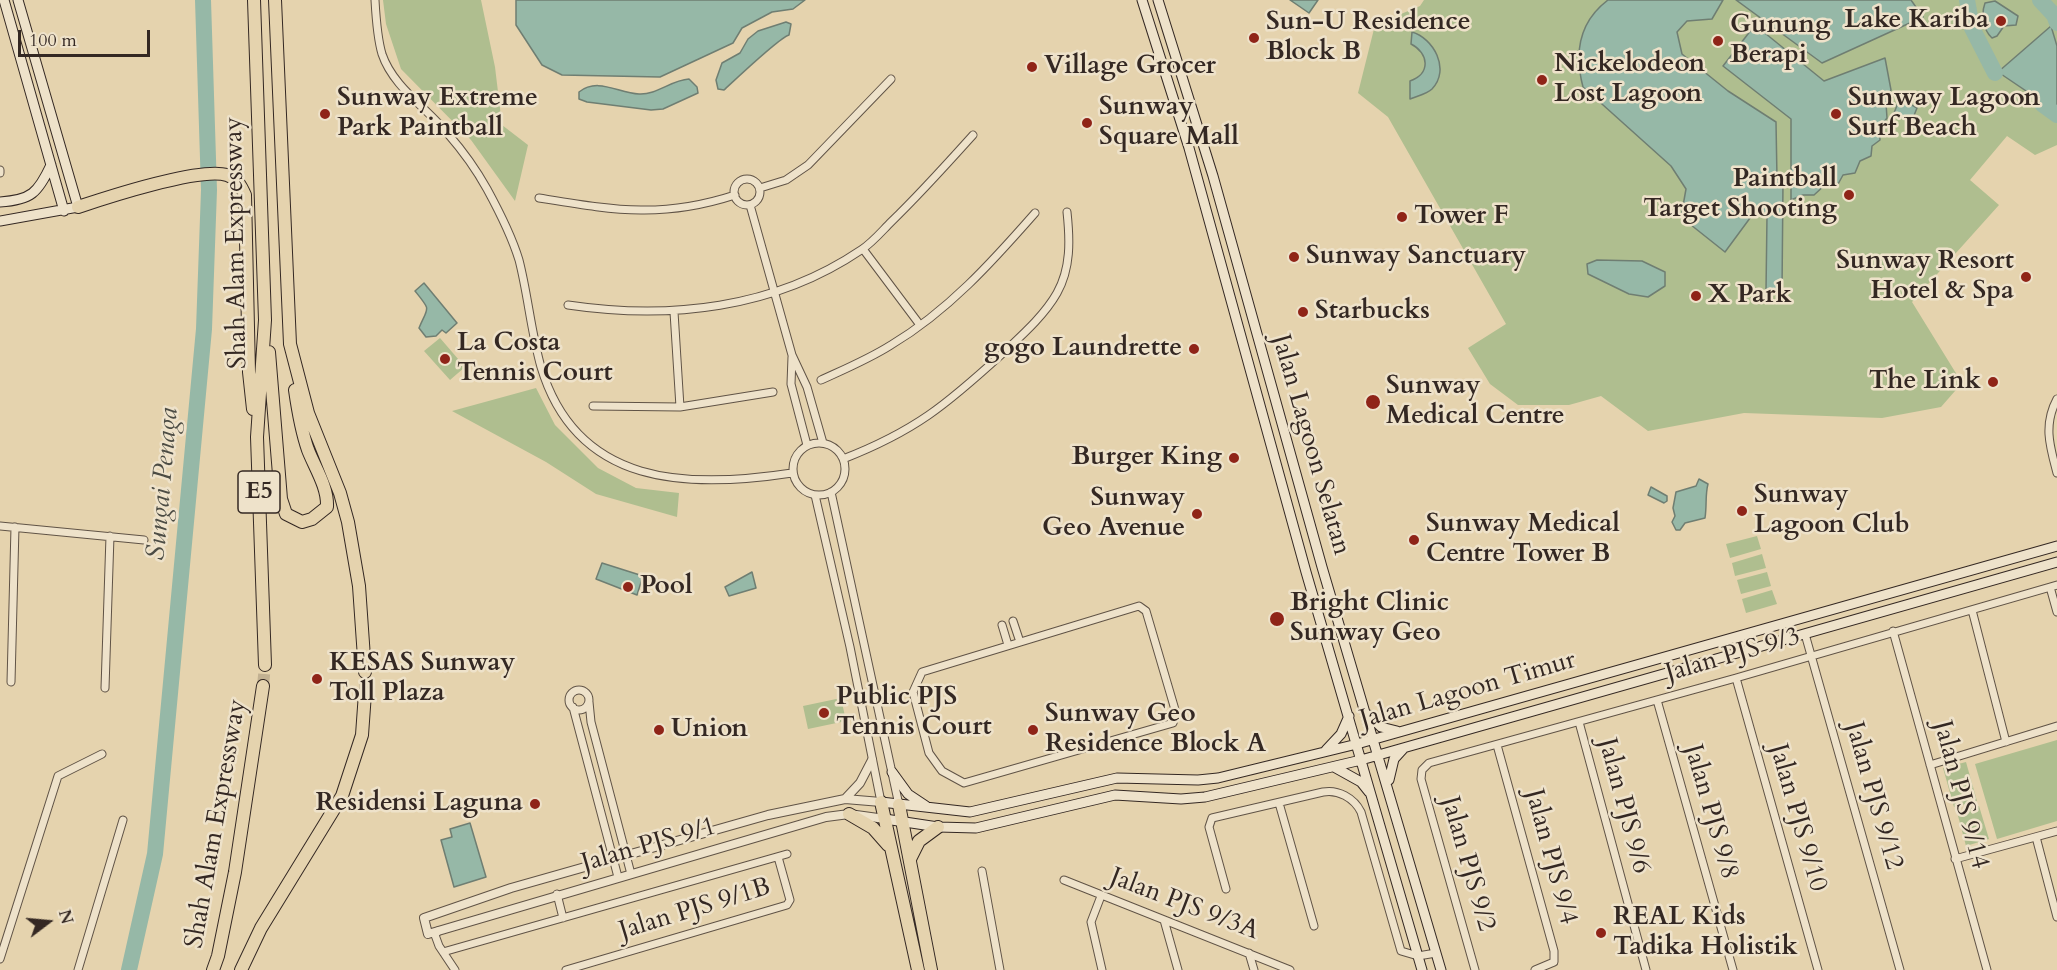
<!DOCTYPE html>
<html>
<head>
<meta charset="utf-8">
<style>
  body { margin:0 }
  #map { position:relative; width:2057px; height:970px; overflow:hidden; background:#e5d3ae; font-family:Cardo,serif }
  canvas { display:block }
  .north { position:absolute; left:18px; top:892px; width:60px; height:60px; -webkit-text-stroke:4px #eee2ca; paint-order:stroke; rotate:74deg; font-size:16px; font-weight:700; line-height:24px; text-align:center; color:#342823 }
  .north::after { content:''; display:block; margin:auto; width:21px; height:27px; background:#342823; clip-path:polygon(50% 0,100% 100%,50% 72%,0 100%) }
  .scale { position:absolute; left:18px; top:30px; width:132px; height:27px; box-sizing:border-box; border:3px solid #342823; border-top:0; padding-left:8px; font-size:18px; line-height:21px; white-space:nowrap; color:#342823; -webkit-text-stroke:4px #eee2ca; paint-order:stroke }
</style>
</head>
<body>
<div id="map">
<canvas width="2057" height="970"></canvas>
<div class="north">N</div>
<div class="scale">100 m</div>
</div>
<script>
const g = document.querySelector('canvas').getContext('2d');
g.lineJoin = 'round';
function paint(path, color) {
  g.fillStyle = color;
  g.fill(path, 'evenodd');
}
function trace(path, color, width, dash) {
  g.strokeStyle = color;
  g.lineWidth = width;
  g.lineCap = dash ? 'butt' : 'round';
  g.setLineDash(dash || []);
  g.stroke(path);
}
function drawText(font, color, halo, rows, align = 'center') {
  g.font = font + ' Cardo,serif';
  g.lineWidth = 5;
  g.setLineDash([]);
  g.textBaseline = 'middle';
  g.strokeStyle = halo;
  g.fillStyle = color;
  for (const [text, x, y, turn = 0] of rows) {
    g.save();
    g.translate(x, y);
    g.rotate((+turn || 0) * Math.PI / 180);
    g.textAlign = isNaN(turn) ? turn : align;
    if (halo) g.strokeText(text, 0, 0);
    g.fillText(text, 0, 0);
    g.restore();
  }
}
const green = new Path2D(`
  M383 0H481L495 67 502 125 528 145 515 201 471 140 401 69 386 24Z
  M1424 0H2057V145L2035 155 2007 136 1970 180 1999 205 1912 302 1962 383 1941 407 1882 418 1744 413 1648 431 1601 396 1569 405H1518L1490 384 1468 348 1506 324 1388 117 1358 93 1375 25 1420 6Z
  M440 338 465 367 450 380 424 351Z
  M536 388 555 425 598 468 636 488 679 493 677 517 596 494 546 462 452 411Z
  M1757 536 1761 549 1730 558 1726 544Z
  M1762 554 1766 568 1735 576 1732 563Z
  M1767 572 1771 586 1741 594 1737 580Z
  M1772 590 1777 604 1746 613 1742 599Z
  M841 698 846 721 808 729 803 706Z
  M2057 740V821L1997 839 1975 764Z
  M1966 762 1977 801 1954 807 1943 768Z
  M1979 806 1989 839 1966 846 1957 812Z`);
const water = new Path2D(`
  M516 0H805L793 9 772 12 742 28 733 43 660 77 562 75 542 65 516 25Z
  M1290 0H1318L1309 13Z
  M1608 0H1723L1712 19 1687 21 1677 32 1682 54 1728 91 1776 122 1777 179 1783 182 1782 290 1766 291 1767 216 1753 214 1725 252 1681 217 1686 189 1671 166 1583 87C1574 53 1579 22 1608 0Z
  M1736 0H1911L1923 17 1822 63Z
  M1995 1 2018 16 2016 25 2004 26 1997 36 1992 38C1983 30 1981 14 1985 3Z
  M786 22 791 24 789 35C779 38 736 79 724 90L718 89 716 80 722 63 740 53 748 39 758 31Z
  M1755 25 1824 81 1885 58 1891 90 1886 103 1887 118 1879 129 1880 140 1872 146 1871 156 1860 161 1855 173 1843 175 1837 186 1826 184 1814 195H1803L1791 200V119L1723 66Z
  M2051 26 2057 46V112L1998 72Z
  M1412 32C1433 38 1451 69 1432 89 1427 94 1417 96 1410 99V81C1431 74 1429 53 1411 44Z
  M689 79 697 87 698 93 663 109 651 110 587 102 579 99V92C598 77 618 93 639 94 657 95 671 80 689 79Z
  M1900 98 1917 108 1911 123 1894 113Z
  M1597 260 1642 261 1665 272V286L1648 297 1629 294 1588 274 1587 264Z
  M424 283 457 323 446 333 442 330 436 336 426 337 419 328C428 306 432 312 415 291Z
  M1699 479 1708 484C1705 495 1707 505 1705 518L1685 523 1680 530H1676L1672 522 1675 516 1673 508 1676 492 1696 486Z
  M1651 487 1667 496V501L1664 503 1648 495Z
  M602 563 643 576 637 595 596 579Z
  M752 572 756 588 729 596 725 587Z
  M470 823 486 877 454 887 441 840 452 837 450 829Z`);
const river = new Path2D(`
  M1967 0 1972 28 1995 73
  M2040 0 2054 15 2057 23
  M2042 104 2057 115
  M129 970 155 854 204 329 209 190 203 0`);
const motorwayTunnel = new Path2D(`
  M263 686 265 665
  M365 693V672`);
const minor = new Path2D(`
  M375 0C376 18 377 37 382 54 393 87 427 108 448 134 462 150 477 171 487 189 499 211 512 237 519 260 528 295 531 332 541 367 577 487 688 489 792 473
  M0 170V173
  M734 192a13 13 0 1 1 26 0a13 13 0 1 1-26 0Z
  M760 188 786 180 808 165 891 79
  M539 198C614 210 661 219 735 195
  M750 205 792 355 807 387 823 443
  M863 249 920 325
  M568 305C669 320 774 309 861 250 872 243 882 231 891 222 920 194 946 165 973 135
  M674 312 680 407
  M792 357 791 384 807 445
  M821 380C845 369 869 359 891 345 948 311 992 262 1035 213
  M2057 399C2043 425 2050 447 2057 473
  M593 406 680 407 773 392
  M793 469a26 26 0 1 1 52 0a26 26 0 1 1-52 0Z
  M843 459C915 431 946 405 1002 354 1021 336 1044 316 1057 293 1071 268 1070 240 1067 212
  M831 492 899 805
  M815 495 850 647 881 802
  M0 526 144 540
  M2050 587 2057 612
  M1139 606 1146 611 1176 713 1173 723 964 783 942 771 929 753 913 692 922 672Z
  M1972 610 2006 742
  M1013 621 1020 642
  M1002 625 1008 645
  M1893 631 1987 970
  M1805 634 1900 970
  M1736 678 1818 970
  M11 682 15 527
  M105 688 110 536
  M569 700a10 10 0 1 1 20 0a10 10 0 1 1-20 0Z
  M1657 700 1733 970
  M589 702 591 722 631 874
  M573 707 618 877
  M1579 722 1646 970
  M1497 745 1554 951V962L1535 970
  M1930 765 2057 726
  M1279 803 1314 926
  M2036 837 2057 917
  M1955 859 2057 831
  M982 871 1000 970
  M1064 880 1290 970
  M1226 889 1209 827 1212 818 1323 792C1338 789 1354 798 1361 812L1401 951 1418 956 1436 953
  M557 894 563 918
  M1101 896 1091 922 1102 970
  M1164 920 1178 970
  M438 931 435 935 439 946 455 970
  M443 952 787 854
  M1249 953 1254 970
  M0 959 58 776 102 754
  M78 970 123 820
  M566 970 787 905 790 900 778 857
  M1475 970 1421 779 1422 770 1429 763 1736 678 2057 585`);
const tertiary = new Path2D(`
  M845 799 860 783 872 760
  M881 802 845 799 768 815 511 888 424 918 428 934 826 817 849 814 885 819`);
const secondary = new Path2D(`
  M4 0 64 211
  M1142 0 1189 148 1306 572 1422 970
  M1158 0 1213 176 1322 567 1441 970
  M0 202C31 200 38 193 51 165
  M0 221 78 207 18 0
  M1369 715 1381 727 1397 731
  M1326 750 1341 734 1349 716
  M1334 767 1361 782 1369 792
  M892 772 908 794 926 806
  M1389 780 1394 759 1404 748
  M881 802 970 812 1117 778 1198 780 1218 778 1357 744 2057 546
  M885 819 938 827 976 828 1115 795 1181 799 1205 797 1361 760 2057 562`);
const motorway = new Path2D(`
  M254 0 265 320 257 437 265 665
  M275 0 290 344 308 413 340 493 348 522 359 586 365 672
  M78 207C108 197 200 167 227 175 237 178 241 186 245 195L249 372 253 409
  M269 352 281 499 286 514 302 522 312 519 327 507C328 487 315 468 308 450 301 430 298 411 295 390
  M881 802 918 970
  M899 805 931 970
  M849 814 873 828 888 845
  M910 859 919 841 938 827
  M213 970 218 956 235 872 263 686
  M241 970 261 928 342 796 362 735 365 693`);
const markers = [
  [2001,21,6,"#8f2418"],
  [1254,38,6,"#8f2418"],
  [1718,41,6,"#8f2418"],
  [1032,67,6,"#8f2418"],
  [1542,80,6,"#8f2418"],
  [325,114,6,"#8f2418"],
  [1836,114,6,"#8f2418"],
  [1087,123,6,"#8f2418"],
  [1849,195,6,"#8f2418"],
  [1402,217,6,"#8f2418"],
  [1294,257,6,"#8f2418"],
  [2026,277,6,"#8f2418"],
  [1696,296,6,"#8f2418"],
  [1303,312,6,"#8f2418"],
  [1194,349,6,"#8f2418"],
  [445,359,6,"#8f2418"],
  [1993,382,6,"#8f2418"],
  [1373,402,8,"#8f2418"],
  [1234,458,6,"#8f2418"],
  [1742,511,6,"#8f2418"],
  [1197,514,6,"#8f2418"],
  [1414,540,6,"#8f2418"],
  [628,587,6,"#8f2418"],
  [1277,619,8,"#8f2418"],
  [317,679,6,"#8f2418"],
  [824,713,6,"#8f2418"],
  [659,730,6,"#8f2418"],
  [1033,730,6,"#8f2418"],
  [535,804,6,"#8f2418"],
  [1601,933,6,"#8f2418"]
];
const shields = [
  [259,492,42]
];
const shieldNames = [
  ["E5",259,492]
];
const poiNames = [
  ["Lake Kariba",1989,21,"right"],
  ["Sun-U Residence",1266,23],
  ["Block B",1266,53],
  ["Gunung",1730,26],
  ["Berapi",1730,56],
  ["Nickelodeon",1554,65],
  ["Lost Lagoon",1554,95],
  ["Village Grocer",1044,67],
  ["Sunway Extreme",337,99],
  ["Park Paintball",337,129],
  ["Sunway Lagoon",1848,99],
  ["Surf Beach",1848,129],
  ["Sunway",1099,108],
  ["Square Mall",1099,138],
  ["Paintball",1837,180,"right"],
  ["Target Shooting",1837,210,"right"],
  ["Tower F",1414,217],
  ["Sunway Sanctuary",1306,257],
  ["Sunway Resort",2014,262,"right"],
  ["Hotel & Spa",2014,292,"right"],
  ["X Park",1708,296],
  ["Starbucks",1315,312],
  ["La Costa",457,344],
  ["Tennis Court",457,374],
  ["gogo Laundrette",1182,349,"right"],
  ["The Link",1981,382,"right"],
  ["Sunway",1386,387],
  ["Medical Centre",1386,417],
  ["Burger King",1222,458,"right"],
  ["Sunway",1754,496],
  ["Lagoon Club",1754,526],
  ["Sunway",1185,499,"right"],
  ["Geo Avenue",1185,529,"right"],
  ["Sunway Medical",1426,525],
  ["Centre Tower B",1426,555],
  ["Pool",640,587],
  ["Bright Clinic",1290,604],
  ["Sunway Geo",1290,634],
  ["KESAS Sunway",329,664],
  ["Toll Plaza",329,694],
  ["Public PJS",836,698],
  ["Tennis Court",836,728],
  ["Sunway Geo",1045,715],
  ["Residence Block A",1045,745],
  ["Union",671,730],
  ["Residensi Laguna",523,804,"right"],
  ["REAL Kids",1613,918],
  ["Tadika Holistik",1613,948]
];
const streetNames = [
  ["Shah Alam Expressway",237,243,-91],
  ["Jalan Lagoon Selatan",1310,445,74],
  ["Jalan PJS 9/3",1733,656,-16],
  ["Jalan Lagoon Timur",1468,691,-16],
  ["Jalan PJS 9/14",1960,795,75],
  ["Jalan PJS 9/12",1873,796,74],
  ["Jalan PJS 9/6",1623,806,75],
  ["Jalan PJS 9/8",1710,812,74],
  ["Jalan PJS 9/10",1797,818,74],
  ["Shah Alam Expressway",217,824,-80],
  ["Jalan PJS 9/1",649,846,-16],
  ["Jalan PJS 9/4",1550,857,75],
  ["Jalan PJS 9/2",1467,864,74],
  ["Jalan PJS 9/3A",1184,905,21],
  ["Jalan PJS 9/1B",695,910,-17]
];
const waterNames = [
  ["Sungai Penaga",164,484,-85]
];
paint(green, '#afbe8f');
paint(water, '#96b8a7');
trace(water, '#6f7e72', 1.5);
trace(river, '#96b8a7', 16);
trace(motorwayTunnel, '#c2b192', 12, [12, 6]);
trace(minor, '#605346', 9);
trace(tertiary, '#605346', 10);
trace(secondary, '#342823', 11);
trace(motorway, '#342823', 14);
trace(minor, '#eee2ca', 7);
trace(tertiary, '#eee2ca', 8);
trace(secondary, '#eee2ca', 9);
trace(motorway, '#e5d3ae', 12);
for (const [x, y, r, color] of markers) {
  const dot = new Path2D();
  dot.arc(x, y, r, 0, 2 * Math.PI);
  g.fillStyle = color;
  g.fill(dot);
  trace(dot, '#eee2ca', 2);
}
for (const [x, y, w] of shields) {
  const box = new Path2D();
  box.roundRect(x - w / 2, y - 21, w, 42, 4.5);
  g.fillStyle = '#eee2ca';
  g.fill(box);
  trace(box, '#342823', 1.5);
}
drawText('bold 24px', '#342823', null, shieldNames);
drawText('bold 26px', '#342823', '#eee2ca', poiNames, 'left');
drawText('26px', '#342823', '#eee2ca', streetNames);
drawText('italic 27px', '#4c4c44', '#eee2ca', waterNames);
</script>
</body>
</html>
